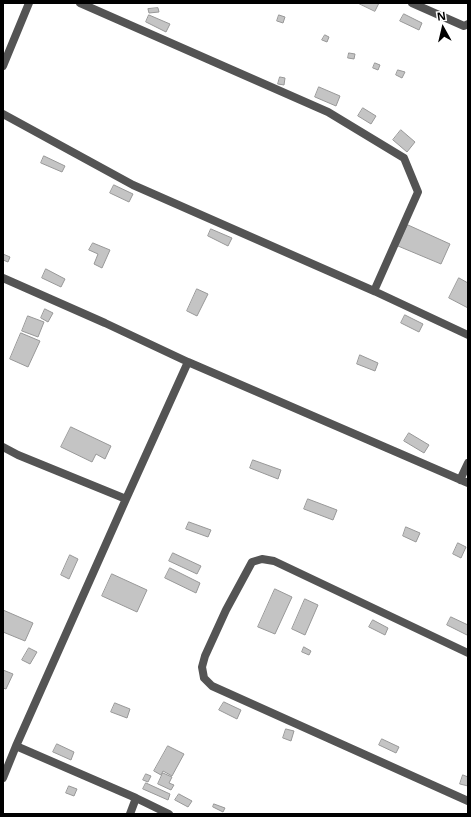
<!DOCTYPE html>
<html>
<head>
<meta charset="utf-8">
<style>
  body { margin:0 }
  #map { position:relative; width:471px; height:817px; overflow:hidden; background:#fff; font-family:"Open Sans",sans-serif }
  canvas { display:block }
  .frame { position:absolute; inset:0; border:4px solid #000; pointer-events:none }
  .north { position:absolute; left:423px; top:8px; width:40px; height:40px; -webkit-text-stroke:3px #fff; paint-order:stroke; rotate:352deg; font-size:11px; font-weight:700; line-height:16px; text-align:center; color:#000 }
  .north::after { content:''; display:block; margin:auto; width:14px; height:18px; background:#000; clip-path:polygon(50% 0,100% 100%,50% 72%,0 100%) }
</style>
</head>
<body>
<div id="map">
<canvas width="471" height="817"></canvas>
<div class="frame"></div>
<div class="north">N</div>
</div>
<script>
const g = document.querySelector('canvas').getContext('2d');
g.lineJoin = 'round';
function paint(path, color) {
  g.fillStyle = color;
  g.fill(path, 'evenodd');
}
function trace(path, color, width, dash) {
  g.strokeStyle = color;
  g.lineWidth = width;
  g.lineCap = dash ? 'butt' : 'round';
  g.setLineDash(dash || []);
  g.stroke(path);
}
const building = new Path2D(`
  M358 3H379L375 11Z
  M158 8 159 12 149 13 148 9Z
  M404 14 422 23 419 30 400 21Z
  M149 15 170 24 166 32 146 22Z
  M279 15 285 17 283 23 277 21Z
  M325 35 329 37 327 42 322 40Z
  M349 53 355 54 354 59 348 58Z
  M375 63 380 65 378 70 373 68Z
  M398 70 405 72 402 78 396 75Z
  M280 77 285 78 284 85 278 84Z
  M319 87 340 96 336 106 315 97Z
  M363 108 376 116 371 124 358 116Z
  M401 130 415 142 407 152 393 140Z
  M44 156 65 166 62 172 41 163Z
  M114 185 133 194 129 202 110 193Z
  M408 225 450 244 441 264 398 246Z
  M211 229 232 238 228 246 208 236Z
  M93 243 110 250 102 268 94 264 98 254 89 250Z
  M3 254 10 257 8 262 3 260Z
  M46 269 65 279 61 287 42 278Z
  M459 278 468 283V308L449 298Z
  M197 289 208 294 197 316 187 311Z
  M45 309 53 313 48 322 41 318Z
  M405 315 423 324 419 332 401 323Z
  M28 316 44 322 38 337 22 331Z
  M21 333 40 341 28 367 10 359Z
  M360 355 378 363 375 371 357 364Z
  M71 427 111 446 105 459 96 454 92 462 61 447Z
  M409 433 429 445 424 453 404 441Z
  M253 460 281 470 278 479 250 468Z
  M308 499 337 510 333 520 304 509Z
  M189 522 211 530 208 537 186 529Z
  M406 527 420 533 416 542 403 536Z
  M458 543 466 547 461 558 453 554Z
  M173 553 201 566 197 574 169 561Z
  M70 555 78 559 69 579 61 575Z
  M170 568 200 583 196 593 165 578Z
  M112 574 147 590 137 612 102 596Z
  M275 589 292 597 275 634 258 627Z
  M305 599 318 605 305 635 292 629Z
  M3 610 33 623 25 641 3 632Z
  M451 617 468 625V632L467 635 447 625Z
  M373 620 388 628 385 635 369 627Z
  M304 647 311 651 309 655 302 652Z
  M29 648 37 652 30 664 22 660Z
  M3 670 13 674 6 689 3 688Z
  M224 702 241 710 237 719 219 710Z
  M115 703 130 709 127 718 111 712Z
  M286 729 294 731 291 741 283 738Z
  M382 739 399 747 396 753 379 745Z
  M57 744 74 752 71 760 53 752Z
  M168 746 184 754 172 776 163 771 161 775 154 771Z
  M163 773 172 777 169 783 174 785 171 790 158 784Z
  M146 774 151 776 148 782 143 780Z
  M463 775 468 777V786L460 784Z
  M146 783 170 794 168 800 143 789Z
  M69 786 77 789 74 796 66 793Z
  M179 794 192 801 188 807 175 800Z
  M214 804 225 808 223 812 213 807Z`);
const minor = new Path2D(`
  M80 3 328 112 404 158 418 192 374 291
  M412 3 464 26 468 24
  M3 66 29 3
  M3 114 133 185 374 291 468 335
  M3 278 105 323 188 362 468 483
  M3 447 18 455 126 499
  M460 480 468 463
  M468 653 274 561 262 559 252 562 226 610 205 656 202 667 204 678 212 686 468 801
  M16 746 136 798 169 814
  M3 778 16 746 126 499 188 362
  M130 814 136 798`);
paint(building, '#c4c4c4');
trace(building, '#989898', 1);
trace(minor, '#545454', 8);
</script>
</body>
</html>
